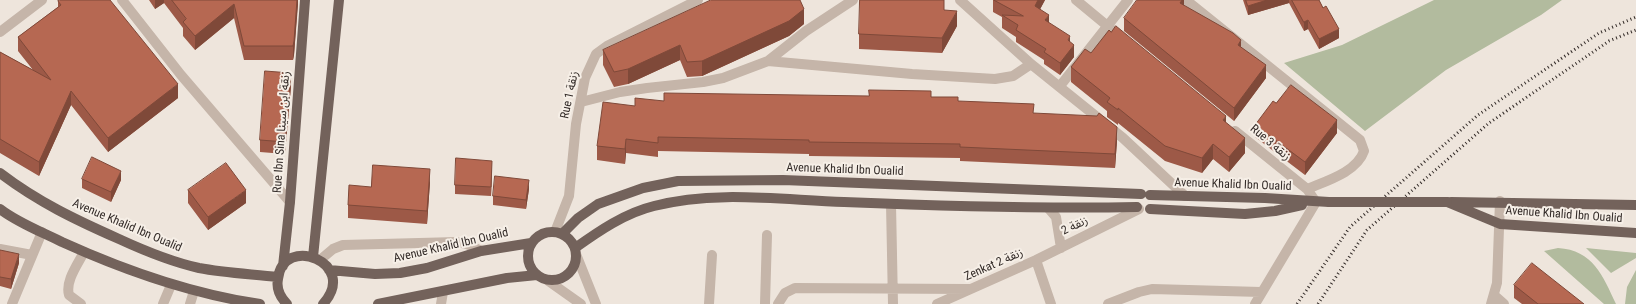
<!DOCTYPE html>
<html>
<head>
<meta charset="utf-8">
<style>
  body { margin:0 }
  canvas { display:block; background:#eee5dc }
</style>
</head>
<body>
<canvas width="1636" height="304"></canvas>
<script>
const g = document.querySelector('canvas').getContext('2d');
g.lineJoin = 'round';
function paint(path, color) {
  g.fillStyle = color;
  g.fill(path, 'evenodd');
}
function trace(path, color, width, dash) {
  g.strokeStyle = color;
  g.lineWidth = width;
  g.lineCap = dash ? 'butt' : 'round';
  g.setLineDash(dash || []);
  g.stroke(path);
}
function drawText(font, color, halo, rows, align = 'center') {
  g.font = font + ' "Roboto Condensed","Noto Sans Arabic",sans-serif';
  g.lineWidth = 4;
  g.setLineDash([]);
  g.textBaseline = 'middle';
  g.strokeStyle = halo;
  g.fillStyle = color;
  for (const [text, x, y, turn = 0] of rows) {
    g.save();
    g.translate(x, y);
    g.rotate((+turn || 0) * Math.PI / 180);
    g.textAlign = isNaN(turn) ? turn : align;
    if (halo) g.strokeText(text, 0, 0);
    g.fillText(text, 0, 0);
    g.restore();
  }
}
const green = new Path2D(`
  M1434 0H1562L1541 15 1446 70 1365 131 1284 63 1342 45Z
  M1558 248C1593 250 1603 276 1616 304H1604L1544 251Z
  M1586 248 1636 253V258L1611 273Z
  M1636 270V304H1625L1627 287Z`);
const minor = new Path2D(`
  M122 0 181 75 290 202
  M1076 0 1122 38
  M1186 0 1360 140 1364 151C1357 172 1326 181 1307 189
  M0 32 42 0
  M768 61 806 31 853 0
  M1031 64 1123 138 1185 196
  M1060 86 1128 0
  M581 102 620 92 647 88 703 82 723 78 768 61 912 74 995 79 1013 76 1031 64 960 0
  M1235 131 1307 189 1316 202 1255 304
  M891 204 893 304
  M1049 209 1056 217 1061 248
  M555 232 569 196 576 124 585 78 596 54 607 46 698 0
  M0 249 32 255
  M576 254 596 304
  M320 260 333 249 343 245 457 242 467 244 481 251
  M1036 260 1051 304
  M547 280 581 304
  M1495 296 1504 304
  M12 304 42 232
  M81 304 69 295C65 281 78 264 84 252
  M163 304 171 285
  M190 304 194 291
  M441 304 443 292
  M709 304 712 255
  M765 304 767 235
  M778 304 785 293 795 288 969 289
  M937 304 1036 260 1139 209
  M1108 304 1139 292 1152 289 1261 292
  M1491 304 1497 283 1500 201`);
const major = new Path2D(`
  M0 173C38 202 76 220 119 239 145 251 172 262 199 268 225 273 252 274 278 277
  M1150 195 1265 198 1329 202
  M1447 202 1500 224 1636 233
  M1451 202 1636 205
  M0 209C18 223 42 232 62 242 126 271 191 294 260 304
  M1150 209 1245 214 1275 211 1302 205
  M528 256a24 24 0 1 1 48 0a24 24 0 1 1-48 0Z
  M562 234 578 218 598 204 643 188 678 181 783 180 1141 194
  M575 248C599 231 625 213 654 206 715 190 782 200 844 202 942 206 1040 209 1137 207
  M313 257 339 0
  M283 266 290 202 305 0
  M329 270 375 274 400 273 427 268 481 251 531 243
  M287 304C280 297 276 289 278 279 283 233 360 263 323 304
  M378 304 507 278 537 275`);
const rail = new Path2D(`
  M1297 304 1350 227 1478 115 1599 33 1636 17
  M1318 304 1367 230 1489 123 1609 41 1636 30`);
const majorBridge = new Path2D(`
  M1329 202H1447`);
const wall = new Path2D(`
  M149 0H298L294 55 293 60H244L234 18 195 50 183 36V28L164 3 155 9Z
  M993 0H1045L1040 9 1049 23 1070 42 1074 57 1060 75 1044 64V60L1016 42V37L1002 28V17L993 12Z
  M1184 0V6L1241 47 1266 78 1234 121 1124 31V18Z
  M1243 0H1319L1339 38 1319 49 1308 29 1304 31 1289 3 1248 15Z
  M58 1 178 98 108 152 71 105 39 176 0 153V52L33 70 18 51V37L58 7Z
  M944 10 957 26 942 53 859 49V34Z
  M804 24 789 36 702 76 687 77 680 60 628 84 614 87 603 65V50Z
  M1091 53 1226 123 1245 153 1229 172 1213 159 1202 173 1165 161 1118 123V125L1107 117V111L1071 82V67Z
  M291 86 285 154 260 152V140Z
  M931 97 1034 113 1117 141 1115 168 960 161V158L809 156V154L658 151V157L626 153 625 164 597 160V146L635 106 664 101Z
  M1276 103 1337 133 1305 175 1255 137V125Z
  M492 170 491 196 455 194V185Z
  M82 179 121 180 111 202 82 188Z
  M430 182 427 224 348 218V205L371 187Z
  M529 189 526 209 493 205V196Z
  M188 190 246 203 208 230 188 203Z
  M0 250 19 263 11 289 0 286Z
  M1514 285 1584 304H1522L1514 298Z`);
const shadedWall = new Path2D(`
  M155 0H164V3L155 9Z
  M297 0H298V5L294 55 293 60V46Z
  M1038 0H1045L1035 19V6Z
  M1182 0H1184V10L1180 3Z
  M1267 0H1289V3L1248 15V6Z
  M234 4V18L195 50V36Z
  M804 9V24L789 36 702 76V61Z
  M957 11V26L942 53V38Z
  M1049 15V27L1045 20Z
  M1308 20V29L1304 31V22Z
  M1339 29V38L1319 49V39Z
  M1070 36V49L1068 40Z
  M1241 40V53L1238 45Z
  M680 45V60L628 84V69Z
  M1074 45V57L1060 75V63Z
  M1266 65V78L1234 121V108Z
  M291 73V86L285 154V142Z
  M178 84V98L108 152V138Z
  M71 91V105L39 176V162Z
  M1226 116V131L1223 120Z
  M1337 120V133L1305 175V162Z
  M1117 127V141L1115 168V154Z
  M1245 138V153L1229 172V157Z
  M626 139V153L625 164V149Z
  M1213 144V159L1202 173V158Z
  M492 161V170L491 196V187Z
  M430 169V182L427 224V211Z
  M121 171V180L111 202V192Z
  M529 180V189L526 209V200Z
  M246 190V203L208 230V217Z
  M19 254V263L11 289V279Z`);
const building = new Path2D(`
  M60 0H110L178 84 108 138 71 91 39 162 0 139V52L51 80 18 37 61 5 58 1Z
  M172 0H297L294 41 293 46H244L234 4 195 36 183 22 186 19Z
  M711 0H800L804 9 789 21 702 61 687 62 680 45 628 69 614 72 603 50Z
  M860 0H944V10L957 11 942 38 859 34Z
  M994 0H1038L1035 6 1049 15 1045 20 1070 36 1068 40 1074 45 1060 63 1044 52 1046 49 1016 30 1018 25 1002 15 1023 16Z
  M1137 0H1182L1180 3 1233 33 1241 40 1238 45 1266 65 1234 108 1124 18Z
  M1246 0H1267L1248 6Z
  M1292 0H1319L1323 8 1326 6 1339 29 1319 39 1308 20 1304 22Z
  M1116 26 1226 116 1223 120 1245 138 1229 157 1213 144 1202 158 1165 146 1118 108V110L1107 102 1110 98 1071 67 1085 49 1091 53 1109 30 1111 32Z
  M265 71 291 73 285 142 260 140Z
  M1291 85 1337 120 1305 162 1255 125 1273 101 1276 103Z
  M869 90 931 91V97H958V101L1034 104 1033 113 1097 116 1099 113 1117 127 1115 154 960 147V144L809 142V140L658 137V143L626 139 625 149 597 146 603 102 635 106V98L664 101V93L869 96Z
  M92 157 121 171 111 192 82 179Z
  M456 158 492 161 491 187 455 185Z
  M226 163 246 190 208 217 188 190Z
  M373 165 430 169 427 211 348 205 349 185 371 187Z
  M495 176 529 180 526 200 493 196Z
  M0 250 19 254 11 279 0 277Z
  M1532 263 1584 304H1538L1514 285Z`);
const streetNames = [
  ["Rue 1 زنقة",570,95,-78],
  ["Rue Ibn Sina زنقة ابن سينا",282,132,-86],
  ["Rue 3 زنقة",1270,143,40],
  ["Avenue Khalid Ibn Oualid",845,170,2],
  ["Avenue Khalid Ibn Oualid",1233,185,2],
  ["Avenue Khalid Ibn Oualid",1564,215,4],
  ["Avenue Khalid Ibn Oualid",127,226,23],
  ["زنقة 2",1075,226,-26],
  ["Avenue Khalid Ibn Oualid",451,246,-13],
  ["Zenkat 2 زنقة",994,265,-24]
];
paint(green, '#b2bb9e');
trace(minor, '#c5b5a9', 10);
trace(major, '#73625b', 10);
trace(rail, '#332b28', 3, [1, 3]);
trace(majorBridge, '#73625b', 10);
paint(wall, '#9d5947');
paint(shadedWall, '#7f4939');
paint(building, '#b66852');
trace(building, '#7f4939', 1);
drawText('12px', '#332b28', '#f6efe7', streetNames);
</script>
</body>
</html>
